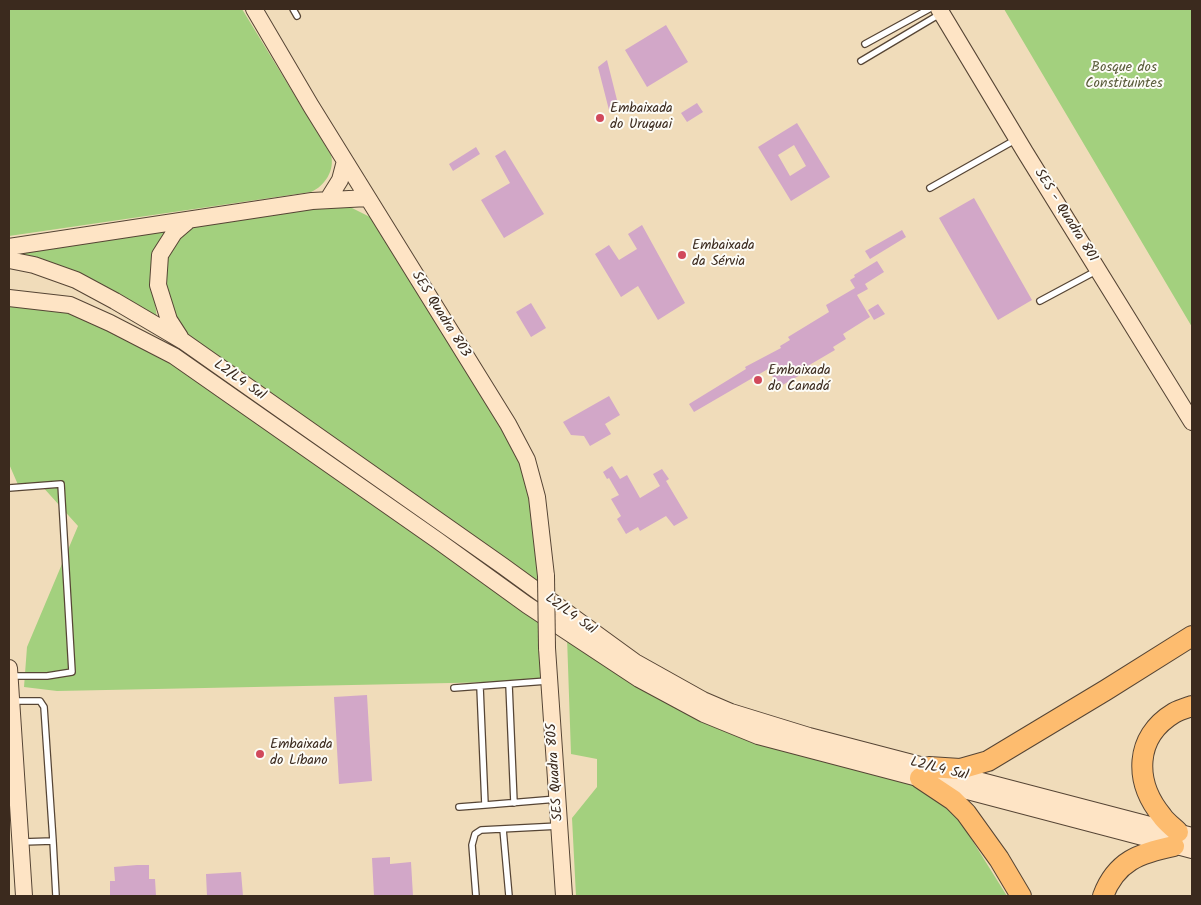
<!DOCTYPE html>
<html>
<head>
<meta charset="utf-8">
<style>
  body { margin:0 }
  #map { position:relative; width:1201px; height:905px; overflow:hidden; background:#f0dcba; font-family:Kalam,sans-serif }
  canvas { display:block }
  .frame { position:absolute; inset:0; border:10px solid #3b2a1e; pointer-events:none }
</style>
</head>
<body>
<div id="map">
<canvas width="1201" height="905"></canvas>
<div class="frame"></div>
</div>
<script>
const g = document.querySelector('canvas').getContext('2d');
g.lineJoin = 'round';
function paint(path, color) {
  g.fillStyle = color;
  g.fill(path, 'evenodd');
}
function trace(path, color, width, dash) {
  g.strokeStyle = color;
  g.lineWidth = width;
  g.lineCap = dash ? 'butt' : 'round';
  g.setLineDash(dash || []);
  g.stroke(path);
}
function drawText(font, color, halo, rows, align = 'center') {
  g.font = font + ' Kalam,sans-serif';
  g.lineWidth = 4;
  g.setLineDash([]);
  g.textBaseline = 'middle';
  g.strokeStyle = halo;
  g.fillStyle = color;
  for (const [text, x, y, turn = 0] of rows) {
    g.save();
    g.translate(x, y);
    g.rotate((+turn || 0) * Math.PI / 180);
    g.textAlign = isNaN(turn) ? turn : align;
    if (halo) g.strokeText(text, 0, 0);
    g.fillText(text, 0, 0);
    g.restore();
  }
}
const green = new Path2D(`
  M9 9H242L331 155C335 170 325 186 311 192L9 236Z
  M1004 9H1192V327Z
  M336 200 384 224 527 460 539 511 538 592 183 341 151 273 158 326 34 265 9 247Z
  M9 298 70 305 174 356 544 616 549 681 57 691 24 687 27 647 78 526 41 485 19 487 9 464Z
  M567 637 911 783 957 816 1007 896H576L572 818 597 787V759L571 754Z`);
const building = new Path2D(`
  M666 25 688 62 647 87 625 50Z
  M607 60 618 104 609 110 598 67Z
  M697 103 703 112 687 122 681 113Z
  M797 123 830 177 791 201 758 147ZM794 145 806 166 790 176 778 155Z
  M476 147 480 154 453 171 449 164Z
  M505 150 544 214 504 238 481 200 510 183 495 156Z
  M974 198 1032 300 998 320 939 218Z
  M642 225 685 303 658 320 638 286 621 297 595 254 609 245 619 260 637 249 628 234Z
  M902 230 906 237 870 259 865 251Z
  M877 261 884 272 865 284 868 289 857 295 870 317 843 334 846 339 833 347 835 350 806 367 807 369 801 372 802 374 779 387 768 369 694 412 689 404 746 369 745 367 781 348 780 346 790 340 788 337 829 312 826 305 855 288 850 280 855 277 854 275Z
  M531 303 546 328 531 337 516 312Z
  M878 304 885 314 874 320 868 310Z
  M609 396 620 415 605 424 611 434 590 446 584 436 571 435 563 422Z
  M612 466 620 479 627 475 640 498 660 486 653 474 662 469 669 479 666 481 688 518 674 526 666 516 640 531 638 527 626 534 617 519 621 516 611 499 619 495 609 478 607 479 603 472Z
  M367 695 372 781 339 784 334 697Z
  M390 857V864L411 862 413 896H374L372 858Z
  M137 865H149V879H155L156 896H110V881H115L114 867Z
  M241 872 243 896H207L206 874Z`);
const lane = new Path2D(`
  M293 9 297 16
  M865 44 929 9
  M861 61 940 14
  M930 188 1015 140
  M1040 301 1096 271
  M9 488 61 484 72 672 47 676H11
  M509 685 514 803
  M480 687 485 805 557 799
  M454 688 547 681
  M13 701H40L44 707 53 841 22 842
  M459 807 485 805
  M503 829 509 896
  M53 841 56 896
  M476 896 472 845 475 834 481 830 559 826`);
const secondary = new Path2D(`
  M254 9 311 106 508 424 527 460 537 497 546 576
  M939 9 1025 152 1192 422
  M330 196 340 180 345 161
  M9 247 312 201 368 198
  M9 260 34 265 76 280 115 301 183 341 503 566 635 662 703 700 731 712 809 736 1192 836
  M9 298 70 305 110 323 174 356 437 540 527 605 639 679 704 714 758 736 1192 850
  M180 337 169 320 158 285 160 255 174 233 188 221
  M547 648 564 896
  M9 668 24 896`);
const highway = new Path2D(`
  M929 767 960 769 988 761 1106 690 1192 636
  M920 778 953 800 966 813 999 859 1021 896
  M1178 832C1173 827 1166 822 1162 816 1134 782 1134 737 1174 713 1179 710 1186 708 1192 706
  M1103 896C1116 861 1140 853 1174 846`);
const secondaryBridge = new Path2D(`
  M546 576 547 648`);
const markers = [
  [600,118,5,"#d1495b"],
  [682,255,5,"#d1495b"],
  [758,380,5,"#d1495b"],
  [260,754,5,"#d1495b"]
];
const parkNames = [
  ["Bosque dos",1124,69],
  ["Constituintes",1124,85]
];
const poiNames = [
  ["Embaixada",610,110],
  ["do Uruguai",610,126],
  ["Embaixada",692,247],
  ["da Sérvia",692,263],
  ["Embaixada",768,372],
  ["do Canadá",768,388],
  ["Embaixada",270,746],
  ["do Líbano",270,762]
];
const streetNames = [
  ["SES - Quadra 801",1065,216,58],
  ["SES Quadra 803",440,315,58],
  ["L2/L4 Sul",239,381,35],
  ["L2/L4 Sul",570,615,36],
  ["L2/L4 Sul",939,770,14],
  ["SES Quadra 805",556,772,-94]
];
paint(green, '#a3d07e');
paint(building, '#d2a7c8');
trace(lane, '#564535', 8);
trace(secondary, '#564535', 18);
trace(highway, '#564535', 22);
trace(lane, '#fff', 5.5);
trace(secondary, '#fee4c5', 16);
trace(highway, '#fdbc6f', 20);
trace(secondaryBridge, '#564535', 18, []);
trace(secondaryBridge, '#fee4c5', 16);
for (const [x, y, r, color] of markers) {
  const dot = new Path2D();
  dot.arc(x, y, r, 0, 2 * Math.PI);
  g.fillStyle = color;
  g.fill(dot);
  trace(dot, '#fdfcf7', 2);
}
drawText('14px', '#5a5c3b', '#fdfcf7', parkNames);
drawText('14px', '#3b2a1e', '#fdfcf7', poiNames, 'left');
drawText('14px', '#3b2a1e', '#fdfcf7', streetNames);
</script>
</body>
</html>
